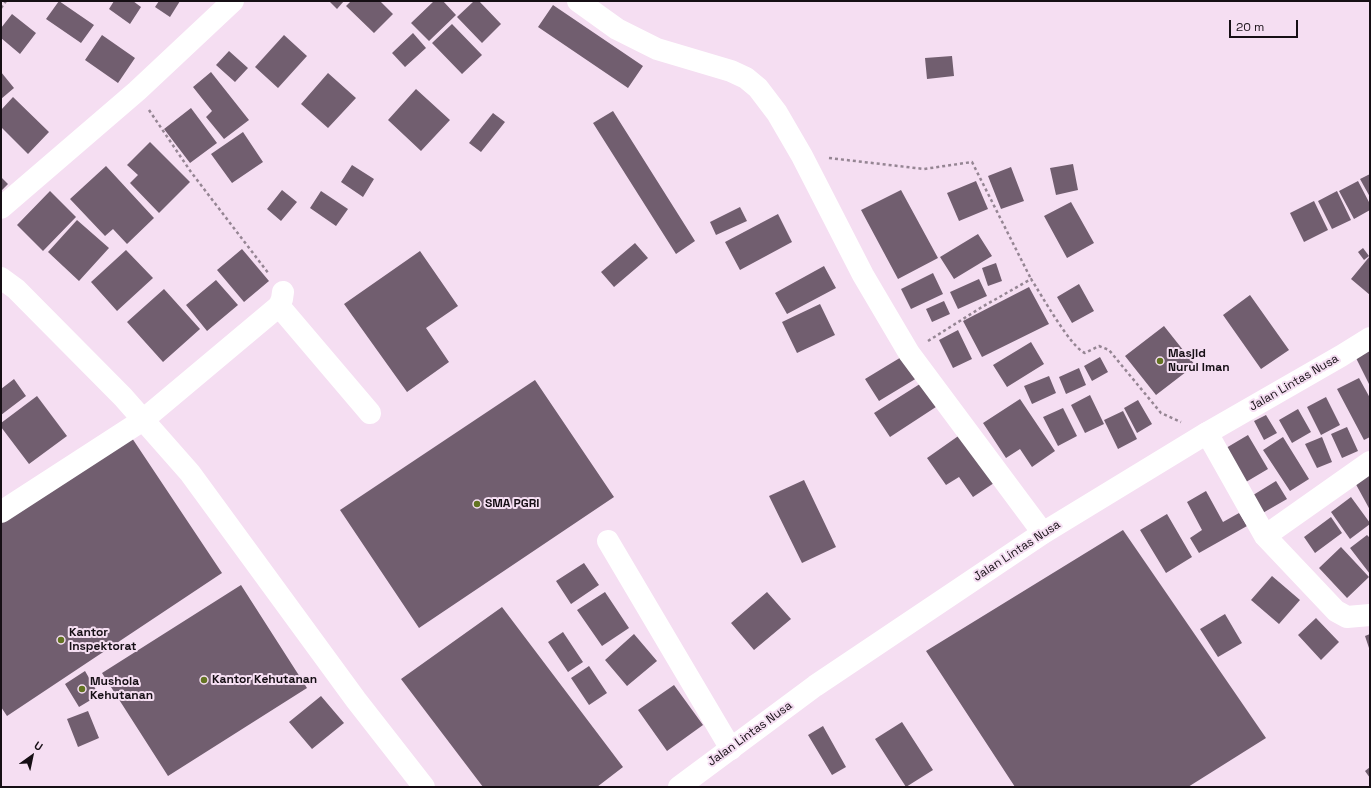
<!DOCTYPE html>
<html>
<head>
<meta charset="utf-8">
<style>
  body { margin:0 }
  #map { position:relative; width:1371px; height:788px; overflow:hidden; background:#f5def2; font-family:"Space Grotesk",sans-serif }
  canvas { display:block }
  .frame { position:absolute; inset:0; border:2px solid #160f15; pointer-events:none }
  .north { position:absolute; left:12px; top:736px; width:40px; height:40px; -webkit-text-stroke:3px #f5def2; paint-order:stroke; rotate:33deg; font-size:11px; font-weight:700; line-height:16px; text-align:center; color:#160f15 }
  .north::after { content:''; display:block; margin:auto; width:14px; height:18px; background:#160f15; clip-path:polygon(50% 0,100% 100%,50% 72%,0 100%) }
  .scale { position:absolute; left:1229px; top:20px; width:69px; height:18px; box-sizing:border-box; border:2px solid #160f15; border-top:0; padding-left:5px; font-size:12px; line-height:14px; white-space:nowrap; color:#160f15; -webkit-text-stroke:3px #f5def2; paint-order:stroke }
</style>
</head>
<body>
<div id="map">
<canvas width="1371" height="788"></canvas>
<div class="frame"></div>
<div class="north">U</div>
<div class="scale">20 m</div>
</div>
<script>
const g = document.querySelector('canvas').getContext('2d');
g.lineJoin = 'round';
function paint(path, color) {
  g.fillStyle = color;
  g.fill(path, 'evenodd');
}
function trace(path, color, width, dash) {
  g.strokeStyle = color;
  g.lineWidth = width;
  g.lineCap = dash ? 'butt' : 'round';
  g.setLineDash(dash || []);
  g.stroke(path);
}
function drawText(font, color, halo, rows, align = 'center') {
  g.font = font + ' "Space Grotesk",sans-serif';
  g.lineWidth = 4;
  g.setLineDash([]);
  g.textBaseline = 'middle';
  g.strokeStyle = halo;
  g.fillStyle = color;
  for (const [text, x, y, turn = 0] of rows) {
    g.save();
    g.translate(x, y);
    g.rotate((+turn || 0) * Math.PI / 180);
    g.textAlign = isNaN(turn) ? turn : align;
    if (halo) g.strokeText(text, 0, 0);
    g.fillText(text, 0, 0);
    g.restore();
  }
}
const building = new Path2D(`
  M59 1 94 25 81 43 46 19Z
  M114 1H133L141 7 130 24 109 9Z
  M159 1H180L170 17 155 7Z
  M329 1H344L337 9Z
  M351 1H380L393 14 374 33 346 6Z
  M434 1H443L456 15 429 41 411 23Z
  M474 1H479L501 24 482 43 457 17Z
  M553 5 643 66 628 88 538 27Z
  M12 14 36 33 20 54 1 38V28Z
  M452 24 482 55 462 74 432 43Z
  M413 33 426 48 405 67 392 53Z
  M102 35 135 58 118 83 85 60Z
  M284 35 307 56 278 88 255 67Z
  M229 51 248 68 235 82 216 65Z
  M952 56 954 76 927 79 925 58Z
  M1 72 14 88 1 99Z
  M211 72 249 120 224 139 206 117 212 111 193 87Z
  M328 73 356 98 328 128 301 104Z
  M416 89 450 120 421 151 388 120Z
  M13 97 49 132 28 154 1 127V110Z
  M191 108 217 143 190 163 164 129Z
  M613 111 695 241 676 254 593 123Z
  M493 113 505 122 481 152 469 143Z
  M243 132 263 162 232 183 211 154Z
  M150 142 190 182 159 213 130 183 138 175 127 165Z
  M1073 164 1078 190 1056 195 1050 168Z
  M352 165 374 179 363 197 341 182Z
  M106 166 154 218 127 244 113 229 105 236 70 199Z
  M1011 167 1024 201 1001 209 988 176Z
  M1370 174V197L1360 179Z
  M1 177 8 184 1 191Z
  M976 181 988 209 959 221 947 193Z
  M1358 181 1370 204V210L1354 219 1339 191Z
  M282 190 297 202 281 221 267 209Z
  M901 190 938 258 898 279 861 210Z
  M50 191 76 217 43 251 17 225Z
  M321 191 348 209 336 226 310 208Z
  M1337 191 1351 220 1332 229 1318 201Z
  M1314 201 1328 230 1304 242 1290 213Z
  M1071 202 1094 243 1067 258 1044 216Z
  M740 207 747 221 716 235 710 222Z
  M778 214 792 242 740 270 725 242Z
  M77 220 109 248 79 281 48 252Z
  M978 234 992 256 954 279 940 257Z
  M635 243 648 258 614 287 601 272Z
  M1363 248 1369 256 1364 260 1358 252Z
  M242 249 269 281 244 302 217 270Z
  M126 250 153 278 117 311 91 282Z
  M420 251 458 306 426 328 449 362 407 392 344 304Z
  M1370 256V295L1351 279Z
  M996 263 1002 281 988 286 982 268Z
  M824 266 836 288 787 314 775 293Z
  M933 273 943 294 911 309 901 289Z
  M979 279 987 296 958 309 950 292Z
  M216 280 238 305 207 331 186 305Z
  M1079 284 1094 311 1072 323 1057 297Z
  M1029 287 1049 324 982 357 963 321Z
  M164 289 200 329 163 362 127 322Z
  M1250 295 1289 350 1261 369 1223 315Z
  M944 301 950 314 932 322 926 309Z
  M820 304 835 335 797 353 782 322Z
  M1164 326 1195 365 1156 395 1125 356Z
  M958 330 972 359 953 368 939 340Z
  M1031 342 1044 364 1007 387 993 365Z
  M1370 349V386L1355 356Z
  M903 356 917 378 879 401 865 379Z
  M1100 357 1108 372 1092 381 1084 366Z
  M1079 368 1086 385 1066 394 1059 377Z
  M1049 376 1056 393 1032 404 1024 386Z
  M1359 378 1370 398V437L1364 440 1337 389Z
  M14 379 26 396 1 415V389Z
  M535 380 614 497 419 628 340 510Z
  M923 382 939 405 890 437 874 413Z
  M1090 395 1104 424 1085 433 1071 405Z
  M37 396 67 436 29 464 1 427V423Z
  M1326 397 1340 425 1321 435 1307 407Z
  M1020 399 1055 451 1032 467 1020 449 1006 458 983 423Z
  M1138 400 1152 424 1137 433 1124 408Z
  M1063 408 1077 436 1058 446 1043 417Z
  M1298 409 1311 432 1292 443 1279 420Z
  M1123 411 1137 439 1118 449 1104 420Z
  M1266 415 1277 433 1264 440 1254 421Z
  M1347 427 1358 451 1342 458 1331 434Z
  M964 432 997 481 973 497 959 477 946 485 927 458Z
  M130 435 222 573 7 716 1 707V521Z
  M1248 435 1268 469 1246 482 1226 448Z
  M1283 437 1309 479 1290 491 1263 450Z
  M1322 437 1332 462 1317 468 1305 444Z
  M1370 470V510L1353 479Z
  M804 480 836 547 802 563 769 496Z
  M1276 481 1287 499 1261 514 1250 497Z
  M1206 491 1223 522 1239 513 1247 526 1199 553 1190 538 1202 530 1187 502Z
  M1351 497 1370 523V524L1350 539 1331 512Z
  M1167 514 1192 557 1166 573 1140 530Z
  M1331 517 1342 533 1315 553 1304 537Z
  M1123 530 1266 738 1188 787H1015L926 651Z
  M1367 535 1370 538V574L1350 548Z
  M1341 547 1369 577 1347 598 1319 568Z
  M584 563 599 585 571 604 556 581Z
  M1272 576 1300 600 1279 624 1251 600Z
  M241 585 307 688 168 776 102 673Z
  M605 592 629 628 602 646 577 610Z
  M767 592 791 619 754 650 731 623Z
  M502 607 623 767 597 787H483L401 679Z
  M1225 614 1242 643 1218 657 1200 629Z
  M1316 618 1339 642 1321 660 1298 635Z
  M563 632 583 662 568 672 548 642Z
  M634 634 657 661 627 686 605 660Z
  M1370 634V651L1365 636Z
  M589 666 607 693 589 705 571 678Z
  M85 671 99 695 79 707 65 684Z
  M674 685 703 725 667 751 638 710Z
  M321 696 344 723 312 749 289 722Z
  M88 711 99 738 78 747 67 719Z
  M902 722 933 770 906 787 875 739Z
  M823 726 846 767 832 775 808 735Z
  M1370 767V778L1365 771Z`);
const path = new Path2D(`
  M1 8 6 1
  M149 110 191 172 269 274
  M829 158 924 169 972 162 1031 279
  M928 341 982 307 1031 279C1041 294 1071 348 1085 353L1099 346 1109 350 1161 413 1181 422`);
const minor = new Path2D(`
  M578 1 617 29 657 49 731 71 746 78 758 88 777 113 802 156 863 275 909 353 1043 533
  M1 208 137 91 233 1
  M279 306 370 413
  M1207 433 1265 536 1336 611 1347 617 1370 615
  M1 512 143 420 279 306 282 299 283 292
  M1265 536 1370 462
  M608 541 731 749`);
const highway = new Path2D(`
  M1 278 16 289 123 397 190 473 356 700 424 787
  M679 787 815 686 1043 533 1207 433 1341 356 1370 338`);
const markers = [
  [1160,361,4,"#637422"],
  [477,504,4,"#637422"],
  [61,640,4,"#637422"],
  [204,680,4,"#637422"],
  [82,689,4,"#637422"]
];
const poiNames = [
  ["Masjid",1168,354],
  ["Nurul Iman",1168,368],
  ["SMA PGRI",485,504],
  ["Kantor",69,633],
  ["Inspektorat",69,647],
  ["Kantor Kehutanan",212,680],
  ["Mushola",90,682],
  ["Kehutanan",90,696]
];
const streetNames = [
  ["Jalan Lintas Nusa",1294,383,-30],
  ["Jalan Lintas Nusa",1017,551,-33],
  ["Jalan Lintas Nusa",750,734,-36]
];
paint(building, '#715e6f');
trace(path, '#958593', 2.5, [3, 3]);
trace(minor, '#fff', 22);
trace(highway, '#fff', 22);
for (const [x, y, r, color] of markers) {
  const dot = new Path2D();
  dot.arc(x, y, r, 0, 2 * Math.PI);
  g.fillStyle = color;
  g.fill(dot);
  trace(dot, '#f5def2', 1.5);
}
drawText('bold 12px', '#160f15', '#f5def2', poiNames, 'left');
drawText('12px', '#160f15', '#f5def2', streetNames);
</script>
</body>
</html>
